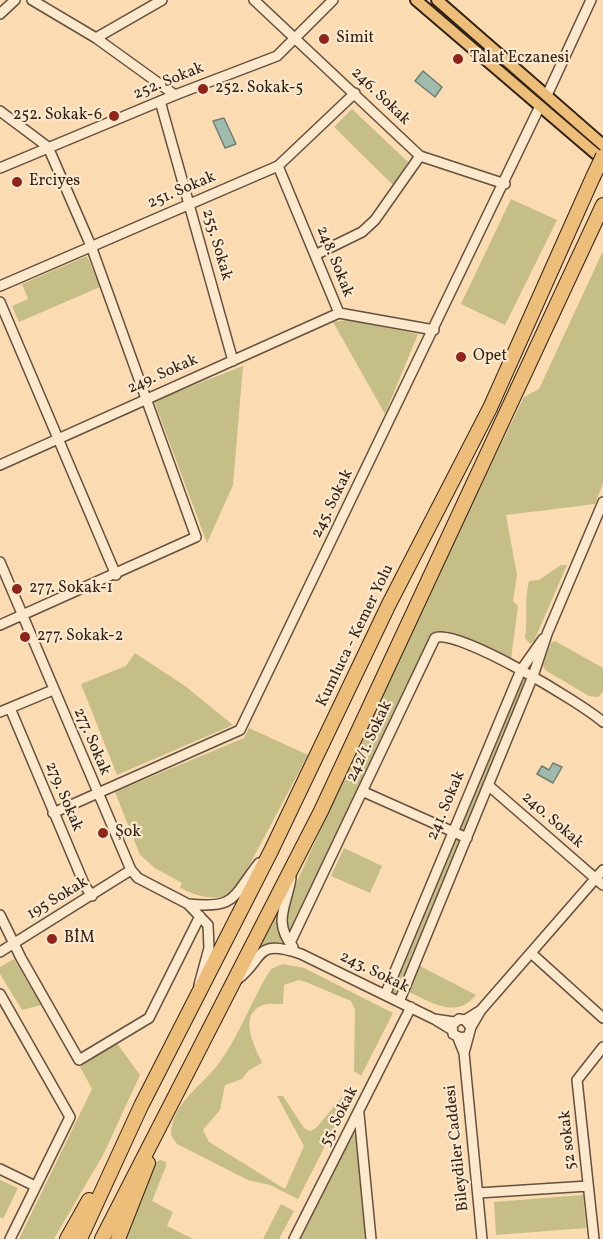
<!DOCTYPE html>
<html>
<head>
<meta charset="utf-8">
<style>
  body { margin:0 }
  canvas { display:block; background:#fadbb2 }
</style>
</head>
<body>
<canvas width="603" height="1239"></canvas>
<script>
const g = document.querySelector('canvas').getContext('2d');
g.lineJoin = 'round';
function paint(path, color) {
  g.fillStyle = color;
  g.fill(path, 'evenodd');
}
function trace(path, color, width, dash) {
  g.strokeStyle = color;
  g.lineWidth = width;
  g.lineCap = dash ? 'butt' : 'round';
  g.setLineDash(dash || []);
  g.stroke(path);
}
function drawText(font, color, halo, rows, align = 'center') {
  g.font = font + ' Vollkorn,serif';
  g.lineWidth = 4.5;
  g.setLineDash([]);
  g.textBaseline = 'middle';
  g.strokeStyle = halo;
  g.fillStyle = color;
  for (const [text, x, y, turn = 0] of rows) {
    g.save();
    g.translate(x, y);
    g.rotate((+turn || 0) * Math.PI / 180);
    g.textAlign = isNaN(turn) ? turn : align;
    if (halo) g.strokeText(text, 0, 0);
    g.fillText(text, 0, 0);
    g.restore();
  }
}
const green = new Path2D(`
  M352 109 408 162 393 185 334 127Z
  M511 199 557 220 505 325 461 304Z
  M603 251V483L595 504 506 515 517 575 513 601 518 606 511 659 447 631 433 635 292 933 288 932 285 910 289 899 430 590 524 397 539 389Z
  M87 256 100 287 19 322 12 306 28 299 22 284Z
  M348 320 418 334 385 414 333 322Z
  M243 366 233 485 207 543 154 401Z
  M561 565H567L534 641 530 644 525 638C528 618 524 600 529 581L539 580Z
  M555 641 603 668V692L598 697 589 696 545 670 543 665 551 643Z
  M135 653 185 686 233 725 117 775 81 684 126 666Z
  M523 673 530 677 465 834 456 831Z
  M249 728 308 755 235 892C216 902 199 897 180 888L182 883 155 868 140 855 115 792 244 738Z
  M454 837 463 840 398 998 389 994Z
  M344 848 382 866 370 893 331 876Z
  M276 913 278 931 290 948 263 947 256 950Z
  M14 959 41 1005 22 1010 0 974V967Z
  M283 964 304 968 393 1013 361 1076 354 1071 355 1010 351 1001 306 982 299 980 284 985 283 1004C276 1004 269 1003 263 1005 237 1015 255 1047 262 1063L249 1070 242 1079 225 1085 220 1110 203 1130 209 1142 285 1189 304 1146 277 1096H283L304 1128 310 1131 316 1128 343 1096 351 1095 298 1199 270 1185 248 1180 177 1144 171 1135C171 1105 199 1088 216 1067 239 1038 251 1000 271 969Z
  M418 965 476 995C456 1020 431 1002 407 991Z
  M116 1042 140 1075 103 1155 54 1239H19L92 1089 79 1065Z
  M355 1134 366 1239H299L350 1136Z
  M160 1160 166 1162V1166L152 1201 173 1212 167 1226 193 1239H124L154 1163Z
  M0 1180 18 1188 3 1219 0 1217Z
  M583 1195 586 1228 496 1235 494 1202Z
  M281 1204 294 1211 279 1239H263Z`);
const water = new Path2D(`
  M423 71 442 87 435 97 415 81Z
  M224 118 236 144 225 148 213 121Z
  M553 763 562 767 553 783 537 774 542 766 549 770Z`);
const minor = new Path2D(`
  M32 0 96 38 175 95
  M254 0 420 156 505 184
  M0 14 15 0
  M96 38 162 0
  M547 95 591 0
  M160 101 233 361
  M0 111 48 147 91 246 196 537 0 625
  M278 166 339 313 434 330
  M0 168 175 95 277 56 333 0
  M315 255 362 232 375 220 420 156
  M0 286 278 166 355 93
  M0 302 116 575
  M0 465 339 313
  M0 562 131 870 138 878 188 904 208 925 209 948 199 985
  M10 708 85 886 92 896
  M0 712 53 690
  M488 785 603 885
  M364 792 467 838
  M53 813 240 730 540 106
  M291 878C287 905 272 922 293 947
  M188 904C237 909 232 897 259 863
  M0 915 21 958 79 1060 149 1018 200 916
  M290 943 435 638C456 627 583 704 603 722
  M0 952 131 870
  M531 953 603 1018
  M238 979C265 958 254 938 301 954L434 1019
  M0 994 70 1117 10 1239
  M385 995 521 670 543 639
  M399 1002 533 676 547 634 603 502
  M481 1010 603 870
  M465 1020 481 1010 471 1027
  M452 1030 434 1019 454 1022
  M458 1038 464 1053 471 1027 465 1020 459 1019 452 1025 453 1034 461 1038 468 1036
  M464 1053 482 1239
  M359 1114 371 1239
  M0 1169 35 1186
  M478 1193 588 1186
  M294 1239 411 1007
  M594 1239 577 1080 603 1047`);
const major = new Path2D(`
  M416 0 603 160
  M437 0 603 145`);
const highway = new Path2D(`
  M67 1239 89 1200
  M80 1239 141 1106 271 851 389 604 490 408 593 177
  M102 1239 321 811 603 205
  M118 1239 148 1163`);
const highwayBridge = new Path2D(`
  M593 177 603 156`);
const markers = [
  [324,39,6,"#8f2418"],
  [458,59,6,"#8f2418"],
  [203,89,6,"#8f2418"],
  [114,116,6,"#8f2418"],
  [17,182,6,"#8f2418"],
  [461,357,6,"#8f2418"],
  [17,589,6,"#8f2418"],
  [25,637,6,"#8f2418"],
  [103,833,6,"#8f2418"],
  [52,939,6,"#8f2418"]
];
const poiNames = [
  ["Simit",336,39],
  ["Talat Eczanesi",470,59],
  ["252. Sokak-5",215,89],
  ["252. Sokak-6",102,116,"right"],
  ["Erciyes",29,182],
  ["Opet",473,357],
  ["277. Sokak-1",29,589],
  ["277. Sokak-2",37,637],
  ["Şok",115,833],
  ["BİM",64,939]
];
const streetNames = [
  ["252. Sokak",169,82,-22],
  ["246. Sokak",380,97,44],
  ["251. Sokak",182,191,-23],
  ["255. Sokak",216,245,74],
  ["248. Sokak",334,262,68],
  ["249. Sokak",163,375,-24],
  ["245. Sokak",333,504,-64],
  ["Kumluca - Kemer Yolu",356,636,-64],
  ["277. Sokak",91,742,67],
  ["242/1. Sokak",370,742,-65],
  ["279. Sokak",63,797,67],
  ["241. Sokak",447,806,-67],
  ["240. Sokak",552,821,41],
  ["195 Sokak",58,899,-31],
  ["243. Sokak",374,973,26],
  ["55. Sokak",340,1117,-63],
  ["52 sokak",569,1140,-96],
  ["Bileydiler Caddesi",458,1148,-96]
];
paint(green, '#c6be87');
paint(water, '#9ebbae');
trace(water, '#727e72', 1.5);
trace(minor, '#63503e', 12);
trace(major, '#312218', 14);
trace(highway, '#312218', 16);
trace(minor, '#fce8cd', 9);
trace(major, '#edbe79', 10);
trace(highway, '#edbe79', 14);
trace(highwayBridge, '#312218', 16, []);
trace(highwayBridge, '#edbe79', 14);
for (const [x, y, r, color] of markers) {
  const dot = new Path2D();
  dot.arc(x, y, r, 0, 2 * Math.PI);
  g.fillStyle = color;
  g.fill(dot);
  trace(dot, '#fce8cd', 2);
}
drawText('16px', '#312218', '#fce8cd', poiNames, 'left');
drawText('16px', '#312218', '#fce8cd', streetNames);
</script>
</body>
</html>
